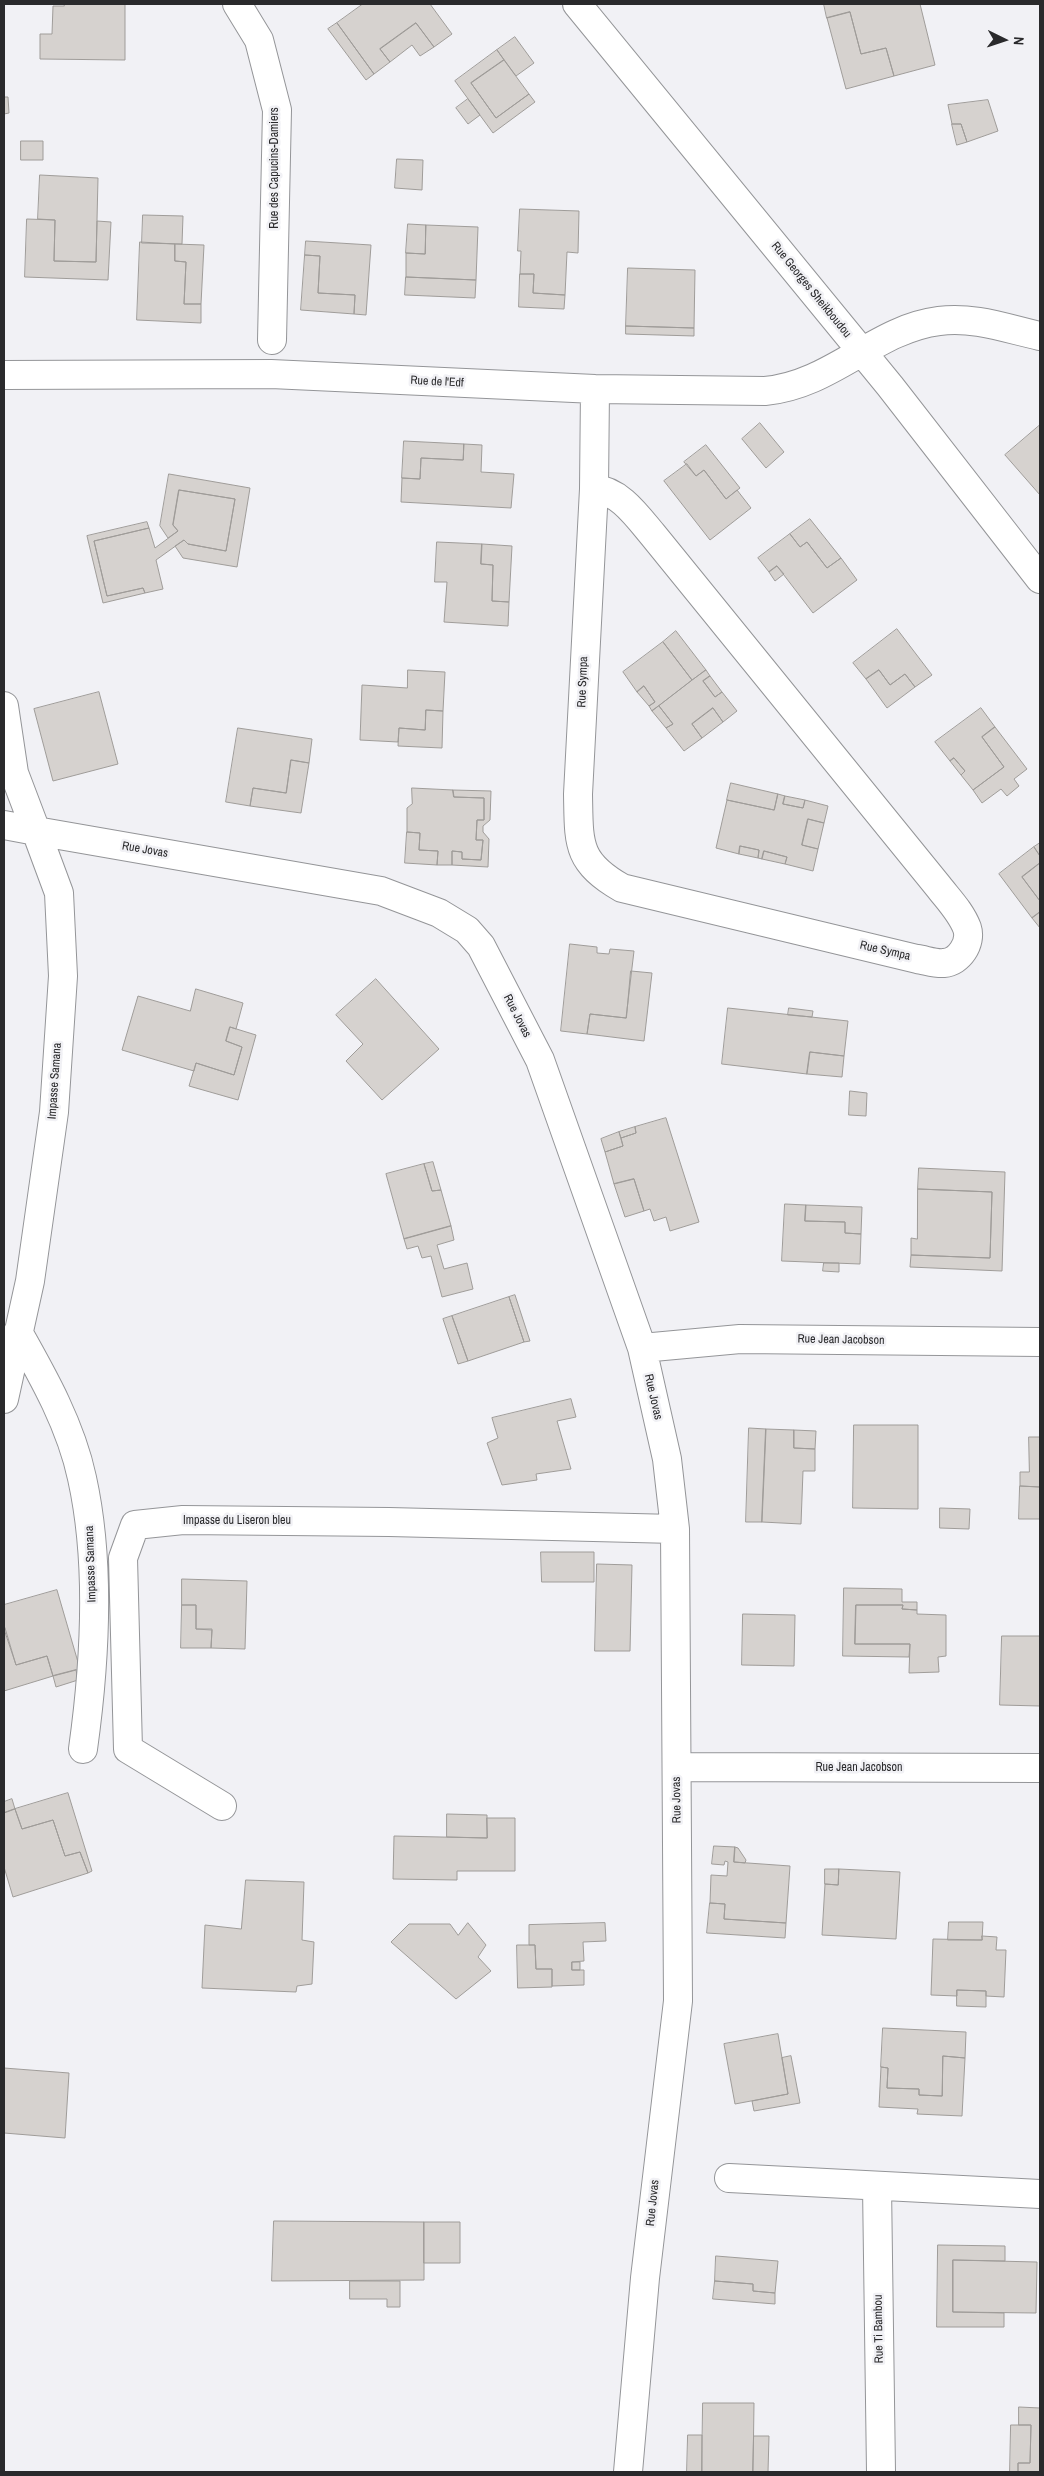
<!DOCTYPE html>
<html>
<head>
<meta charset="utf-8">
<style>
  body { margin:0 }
  #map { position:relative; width:1044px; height:2476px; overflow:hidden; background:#f1f1f5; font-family:"Archivo Narrow",sans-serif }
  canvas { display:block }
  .frame { position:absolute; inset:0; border:5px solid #2a2a2c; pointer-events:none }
  .north { position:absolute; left:979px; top:15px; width:50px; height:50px; -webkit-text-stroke:4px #f1f1f5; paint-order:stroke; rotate:94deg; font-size:14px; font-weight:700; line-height:20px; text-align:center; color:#2a2a2c }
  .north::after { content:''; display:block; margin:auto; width:18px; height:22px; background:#2a2a2c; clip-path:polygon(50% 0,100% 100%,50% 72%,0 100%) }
</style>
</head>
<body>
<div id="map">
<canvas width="1044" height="2476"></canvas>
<div class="frame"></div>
<div class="north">N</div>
</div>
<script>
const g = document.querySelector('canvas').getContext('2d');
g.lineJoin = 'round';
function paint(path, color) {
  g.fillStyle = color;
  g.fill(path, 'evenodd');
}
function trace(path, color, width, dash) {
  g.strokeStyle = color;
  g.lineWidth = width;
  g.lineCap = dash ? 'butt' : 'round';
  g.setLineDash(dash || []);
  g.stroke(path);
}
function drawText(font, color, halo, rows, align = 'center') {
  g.font = font + ' "Archivo Narrow",sans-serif';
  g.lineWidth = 5;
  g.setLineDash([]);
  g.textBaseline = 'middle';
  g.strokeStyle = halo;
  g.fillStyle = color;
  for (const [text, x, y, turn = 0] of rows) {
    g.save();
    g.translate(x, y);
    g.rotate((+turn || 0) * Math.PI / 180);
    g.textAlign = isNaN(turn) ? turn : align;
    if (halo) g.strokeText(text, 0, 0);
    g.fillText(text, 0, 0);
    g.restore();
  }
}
const building = new Path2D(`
  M64 4H125V60L40 59V34H52L53 6H64Z
  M363 4H430L452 34 434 47 416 23 380 49 390 62 374 74 337 23Z
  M824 4H920L935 65 894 76 886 48 861 54 850 12 827 18Z
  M850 12 861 54 886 48 894 76 846 89 827 18Z
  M337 23 374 74 366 80 328 29Z
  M416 23 434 47 420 56 412 45 390 62 380 49Z
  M515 37 534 63 516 76 497 50Z
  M497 50 504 60 471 83 496 118 529 94 535 102 493 133 455 81Z
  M504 60 529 94 496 118 471 83Z
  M4 97H8L9 113 4 114Z
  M468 99 480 115 468 124 456 108Z
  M988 100 998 131 967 142 961 124H952L948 105Z
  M952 124H961L967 142 957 145Z
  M21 141H43V160H21Z
  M397 159 423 160 422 190 395 188Z
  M40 175 98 178 96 262 54 261 55 220 38 219Z
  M520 209 579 211 578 253 567 252 565 295 533 293 534 274H520L521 251H518Z
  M143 215 183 216 182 244 142 243Z
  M27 219 55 220 54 261 96 262 97 221 111 222 108 280 25 277Z
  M408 224 426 225 425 254 406 253Z
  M426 225 478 227 476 280 406 277V253L425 254Z
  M306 241 371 245 366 315 354 314 355 295 318 293 320 256 305 255Z
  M140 242 175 244V261L186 262 184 304H201V323L137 320Z
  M175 244 204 245 201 304H184L186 262 175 261Z
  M305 255 320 256 318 293 355 295 354 314 301 310Z
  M628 268 695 270 694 328 626 326Z
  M520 274H534L533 293 565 295 564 309 519 307Z
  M406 277 476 280 475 298 405 295Z
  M626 326 694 328V336L626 334Z
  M760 423 784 452 766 468 742 439Z
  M1040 425V495L1005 455Z
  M404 441 464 444 463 460 421 458 420 479 402 478Z
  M464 444 482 445 481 472 514 474 511 508 401 502 402 478 420 479 421 458 463 460Z
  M706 445 740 488 726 499 704 470 696 476 684 462Z
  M687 464 696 476 704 470 726 499 737 490 751 508 710 540 664 481Z
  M169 474 250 488 237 567 183 558 175 546 184 540 188 544 226 551 235 499 179 490 173 525 178 531 168 538 160 526Z
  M179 490 235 499 226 551 188 544 184 540 156 560 163 589 145 593 143 588 107 596 94 541 149 528 155 548 178 531 173 525Z
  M810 519 841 558 827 568 807 542 800 547 790 534Z
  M147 522 149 528 94 541 107 596 143 588 145 593 103 603 87 536Z
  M790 534 800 547 807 542 827 568 841 558 857 580 813 613 777 566 769 572 758 558Z
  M437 542 482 544 481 564 493 565 492 601 509 602 508 626 444 622 447 582H435Z
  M482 544 512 546 509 602 492 601 493 565 481 564Z
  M777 566 784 574 775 581 769 572Z
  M897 629 932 675 915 687 905 674 890 685 879 670 866 679 853 663Z
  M676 631 706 670 692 680 663 642Z
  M663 642 692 680 652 711 649 706 655 702 644 686 637 692 623 672Z
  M408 670 445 672 443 711 426 710 425 730 399 728 398 742 360 740 362 685 407 688Z
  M706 670 710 676 703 681 715 697 722 692 737 711 723 722 713 708 692 724 702 738 684 751 666 728 673 724 659 706Z
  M879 670 890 685 905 674 915 687 887 708 866 679Z
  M710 676 722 692 715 697 703 681Z
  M644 686 655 702 649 706 637 692Z
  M99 692 118 764 53 781 34 709Z
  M659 706 673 724 666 728 652 711Z
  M713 708 723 722 702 738 692 724Z
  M981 708 995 727 982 737 1004 767 973 790 961 775 965 771 954 758 950 761 935 742Z
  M426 710 443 711 442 748 398 746 399 728 425 730Z
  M995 727 1027 769 1014 779 1019 786 1007 796 1001 789 982 803 973 790 1004 767 982 737Z
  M238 728 312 739 309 763 291 760 286 793 253 788 250 806 226 802Z
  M954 758 965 771 961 775 950 761Z
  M291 760 309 763 301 813 250 806 253 788 286 793Z
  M731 783 778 794 774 810 727 800Z
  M412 788 453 790 454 797 484 798V820H477L476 840H483L481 860 462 859V852L452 851V865H437L438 851 419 850 420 833 407 832V808L412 804Z
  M453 790 491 791 490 820 483 826V832L489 839 488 867 452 865V851L462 852V859L481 860 483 840H476L477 820H484V798L454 797Z
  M778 794 785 796 783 804 803 808 805 800 828 806 824 823 808 819 802 845 818 849 813 871 785 864 787 857 764 851 762 859 758 858 759 850 740 846 739 854 716 848 727 800 774 810Z
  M785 796 805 800 803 808 783 804Z
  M808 819 824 823 818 849 802 845Z
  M407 832 420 833 419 850 438 851 437 865 405 863Z
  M1040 843V856L1034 847Z
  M740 846 759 850 758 858 739 854Z
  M1034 847 1040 856V863L1022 877 1040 901V912L1032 918 999 874Z
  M764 851 787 857 785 864 762 859Z
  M1040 863V901L1022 877Z
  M1040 912V928L1032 918Z
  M570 944 597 947V953L609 954 610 949 634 951 626 1018 590 1014 587 1034 561 1031Z
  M631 971 652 973 644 1041 587 1034 590 1014 626 1018Z
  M376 979 439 1049 382 1100 346 1061 363 1044 336 1015Z
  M196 989 243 1003 236 1029 230 1027 226 1041 242 1047 234 1075 196 1063 194 1071 122 1050 138 996 190 1011Z
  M728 1008 848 1021 844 1056 810 1052 807 1074 722 1064Z
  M789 1008 813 1011 812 1017 788 1015Z
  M230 1027 256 1035 238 1100 189 1086 196 1063 234 1075 242 1047 226 1041Z
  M810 1052 844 1056 842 1077 807 1074Z
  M850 1091 867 1093 866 1116 849 1115Z
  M666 1118 699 1222 670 1231 666 1217 654 1221 650 1209 644 1211 634 1179 614 1184 605 1152 623 1146 621 1138 636 1133 635 1127Z
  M635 1127 636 1133 621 1138 619 1132Z
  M619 1132 623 1146 605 1152 601 1139Z
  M433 1162 441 1190 432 1191 424 1164Z
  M424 1164 432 1191 441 1190 451 1226 404 1239 386 1174Z
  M919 1168 1005 1172 1002 1271 910 1267 911 1255 990 1258 992 1192 918 1189Z
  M634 1179 644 1211 625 1217 614 1184Z
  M918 1189 992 1192 990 1258 911 1255V1238L917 1239Z
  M785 1204 806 1205 805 1221 845 1222V1233L861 1234 860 1264 782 1261Z
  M806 1205 862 1207 861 1234 845 1233V1222L805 1221Z
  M451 1226 454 1240 437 1245 444 1269 467 1263 473 1289 442 1297 431 1256 422 1258 418 1246 407 1249 404 1239Z
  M824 1263H839V1272L823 1271Z
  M515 1295 530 1341 524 1342 509 1297Z
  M509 1297 524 1342 468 1361 452 1316Z
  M452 1316 468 1361 458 1364 443 1319Z
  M571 1399 576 1417 557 1421 571 1469 536 1474 537 1480 502 1485 487 1443 498 1438 492 1418Z
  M854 1425H918V1509L853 1508Z
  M749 1428 766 1429 762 1522H746Z
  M766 1429 794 1430V1448L815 1449V1471H803L801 1524 762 1522Z
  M794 1430 816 1431 815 1449 794 1448Z
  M1029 1437H1040V1487L1020 1486V1472H1029Z
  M1020 1486 1040 1487V1519H1019Z
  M940 1508 970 1509 969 1529 940 1528Z
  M541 1552H594V1582H542Z
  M597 1564 632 1565 630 1651H595Z
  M182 1579 247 1581 245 1649 211 1648 212 1629H196V1605H182Z
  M844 1588 902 1589V1602H917V1610L902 1609 903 1605H856L855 1644H910L909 1657 843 1656Z
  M57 1590 80 1669 53 1676 47 1656 16 1665 4 1629V1605Z
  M182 1605H196V1629L212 1630 211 1648H181Z
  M856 1605H903L902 1609 917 1610V1614L946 1615V1656L938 1657 939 1672 909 1673 910 1644H855Z
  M743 1614 795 1615 794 1666 742 1665Z
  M5 1628 16 1665 47 1656 53 1676 4 1691Z
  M1002 1636H1040V1706L1000 1705Z
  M76 1670 78 1680 56 1687 53 1676Z
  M68 1793 92 1871 88 1873 80 1852 65 1856 53 1820 22 1829 15 1809Z
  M12 1799 15 1809 4 1813V1802Z
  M15 1809 22 1829 53 1820 65 1856 80 1852 88 1873 13 1897 4 1867V1813Z
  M447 1814 487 1815V1838L447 1837Z
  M487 1818H515V1871H457V1880L393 1879 394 1836 487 1838Z
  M714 1846 735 1847 734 1862 790 1866 786 1923 724 1919 725 1904 710 1903 711 1875 727 1876 728 1862 725 1861 724 1865 712 1864Z
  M735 1847 738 1848 746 1860 745 1863 734 1862Z
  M825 1869H839L838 1885 825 1884Z
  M839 1869 900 1872 896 1939 822 1935 825 1884 838 1885Z
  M246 1880 304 1882 302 1940 314 1942 312 1984 297 1986 296 1992 202 1988 205 1925 241 1929Z
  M710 1903 725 1904 724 1919 786 1923 785 1938 707 1933Z
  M949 1922H983L982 1940H948Z
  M468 1923 486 1945 478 1957 491 1971 456 1999 391 1942 409 1924H450L458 1935Z
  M605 1923 606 1941 583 1942 584 1961 572 1962V1970H584V1985L552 1986V1969H536L535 1945H529V1925Z
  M982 1936 997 1937 996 1950H1006L1004 1997 986 1996V1991L957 1990V1996L931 1995 933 1939 982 1940Z
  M517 1945H535L536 1969H552V1987L518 1988Z
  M572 1962H580V1970H572Z
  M957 1990 986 1991V2007L957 2006Z
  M883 2028 966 2032 965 2058 943 2056 942 2096 919 2095V2089L887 2088 888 2068 881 2067Z
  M778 2034 788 2094 735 2104 724 2044Z
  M791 2056 800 2103 754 2111 752 2101 788 2094 782 2058Z
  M943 2056 965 2058 962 2116 917 2114 918 2109 879 2107 881 2067 888 2068 887 2088 919 2089V2095L942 2096Z
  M4 2068 69 2073 65 2138 4 2133Z
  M274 2221 424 2222V2280L272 2281Z
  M424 2222H460V2263H424Z
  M938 2245 1005 2246V2261L953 2260V2312L1004 2313V2327H937Z
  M716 2256 778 2261 775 2293 753 2291V2284L715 2281Z
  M953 2260 1037 2262 1036 2313 953 2312Z
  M350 2281H400V2307H387V2299H350Z
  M715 2281 753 2284V2291L775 2293V2304L713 2299Z
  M703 2403H754L753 2472H702Z
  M1019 2407 1040 2408V2472H1018V2463H1030L1031 2425H1019Z
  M1011 2425H1031L1030 2463H1018V2472H1010Z
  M688 2435H702V2472H687Z
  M754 2436H769L768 2472H753Z`);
const minor = new Path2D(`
  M237 4 259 40 277 110 272 340
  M577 4 890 386 1040 579
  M4 375 271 374 595 389 765 391C832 385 875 329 939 321 973 316 1008 329 1040 336
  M594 489C619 490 637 516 653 535L938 886C948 899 961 912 967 928 972 943 959 962 944 963 936 964 925 960 917 959L622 888C576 862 579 843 578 794L594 489 595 389
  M4 706 14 773 36 831 381 891 439 913 467 930 481 946 540 1060 642 1348 667 1459 675 1529 678 2001 645 2278 628 2472
  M4 825 36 831 59 893 63 976 54 1112 30 1281 4 1399
  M18 1332C44 1378 71 1426 82 1478 101 1564 95 1663 83 1749
  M642 1348 740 1339 1040 1342
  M677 1767 1040 1768
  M222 1806 128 1749 123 1558 135 1525 183 1520 389 1522 675 1529
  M729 2178 1040 2194
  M877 2186 881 2472`);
const streetNames = [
  ["Rue des Capucins-Damiers",275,168,-90],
  ["Rue Georges Sheikboudou",811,290,51],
  ["Rue de l'Edf",437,382,3],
  ["Rue Sympa",583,682,-88],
  ["Rue Jovas",145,850,10],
  ["Rue Sympa",885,951,13],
  ["Rue Jovas",517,1016,63],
  ["Impasse Samana",55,1081,-86],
  ["Rue Jean Jacobson",841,1340,1],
  ["Rue Jovas",653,1397,77],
  ["Impasse du Liseron bleu",237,1521],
  ["Impasse Samana",91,1564,-92],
  ["Rue Jean Jacobson",859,1768],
  ["Rue Jovas",677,1800,-91],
  ["Rue Jovas",653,2203,-84],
  ["Rue Ti Bambou",879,2329,-91]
];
paint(building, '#d6d2cf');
trace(building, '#9f9c99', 1);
trace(minor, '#949598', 30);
trace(minor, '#fff', 28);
drawText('12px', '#2a2a2c', '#f1f1f5', streetNames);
</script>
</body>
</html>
